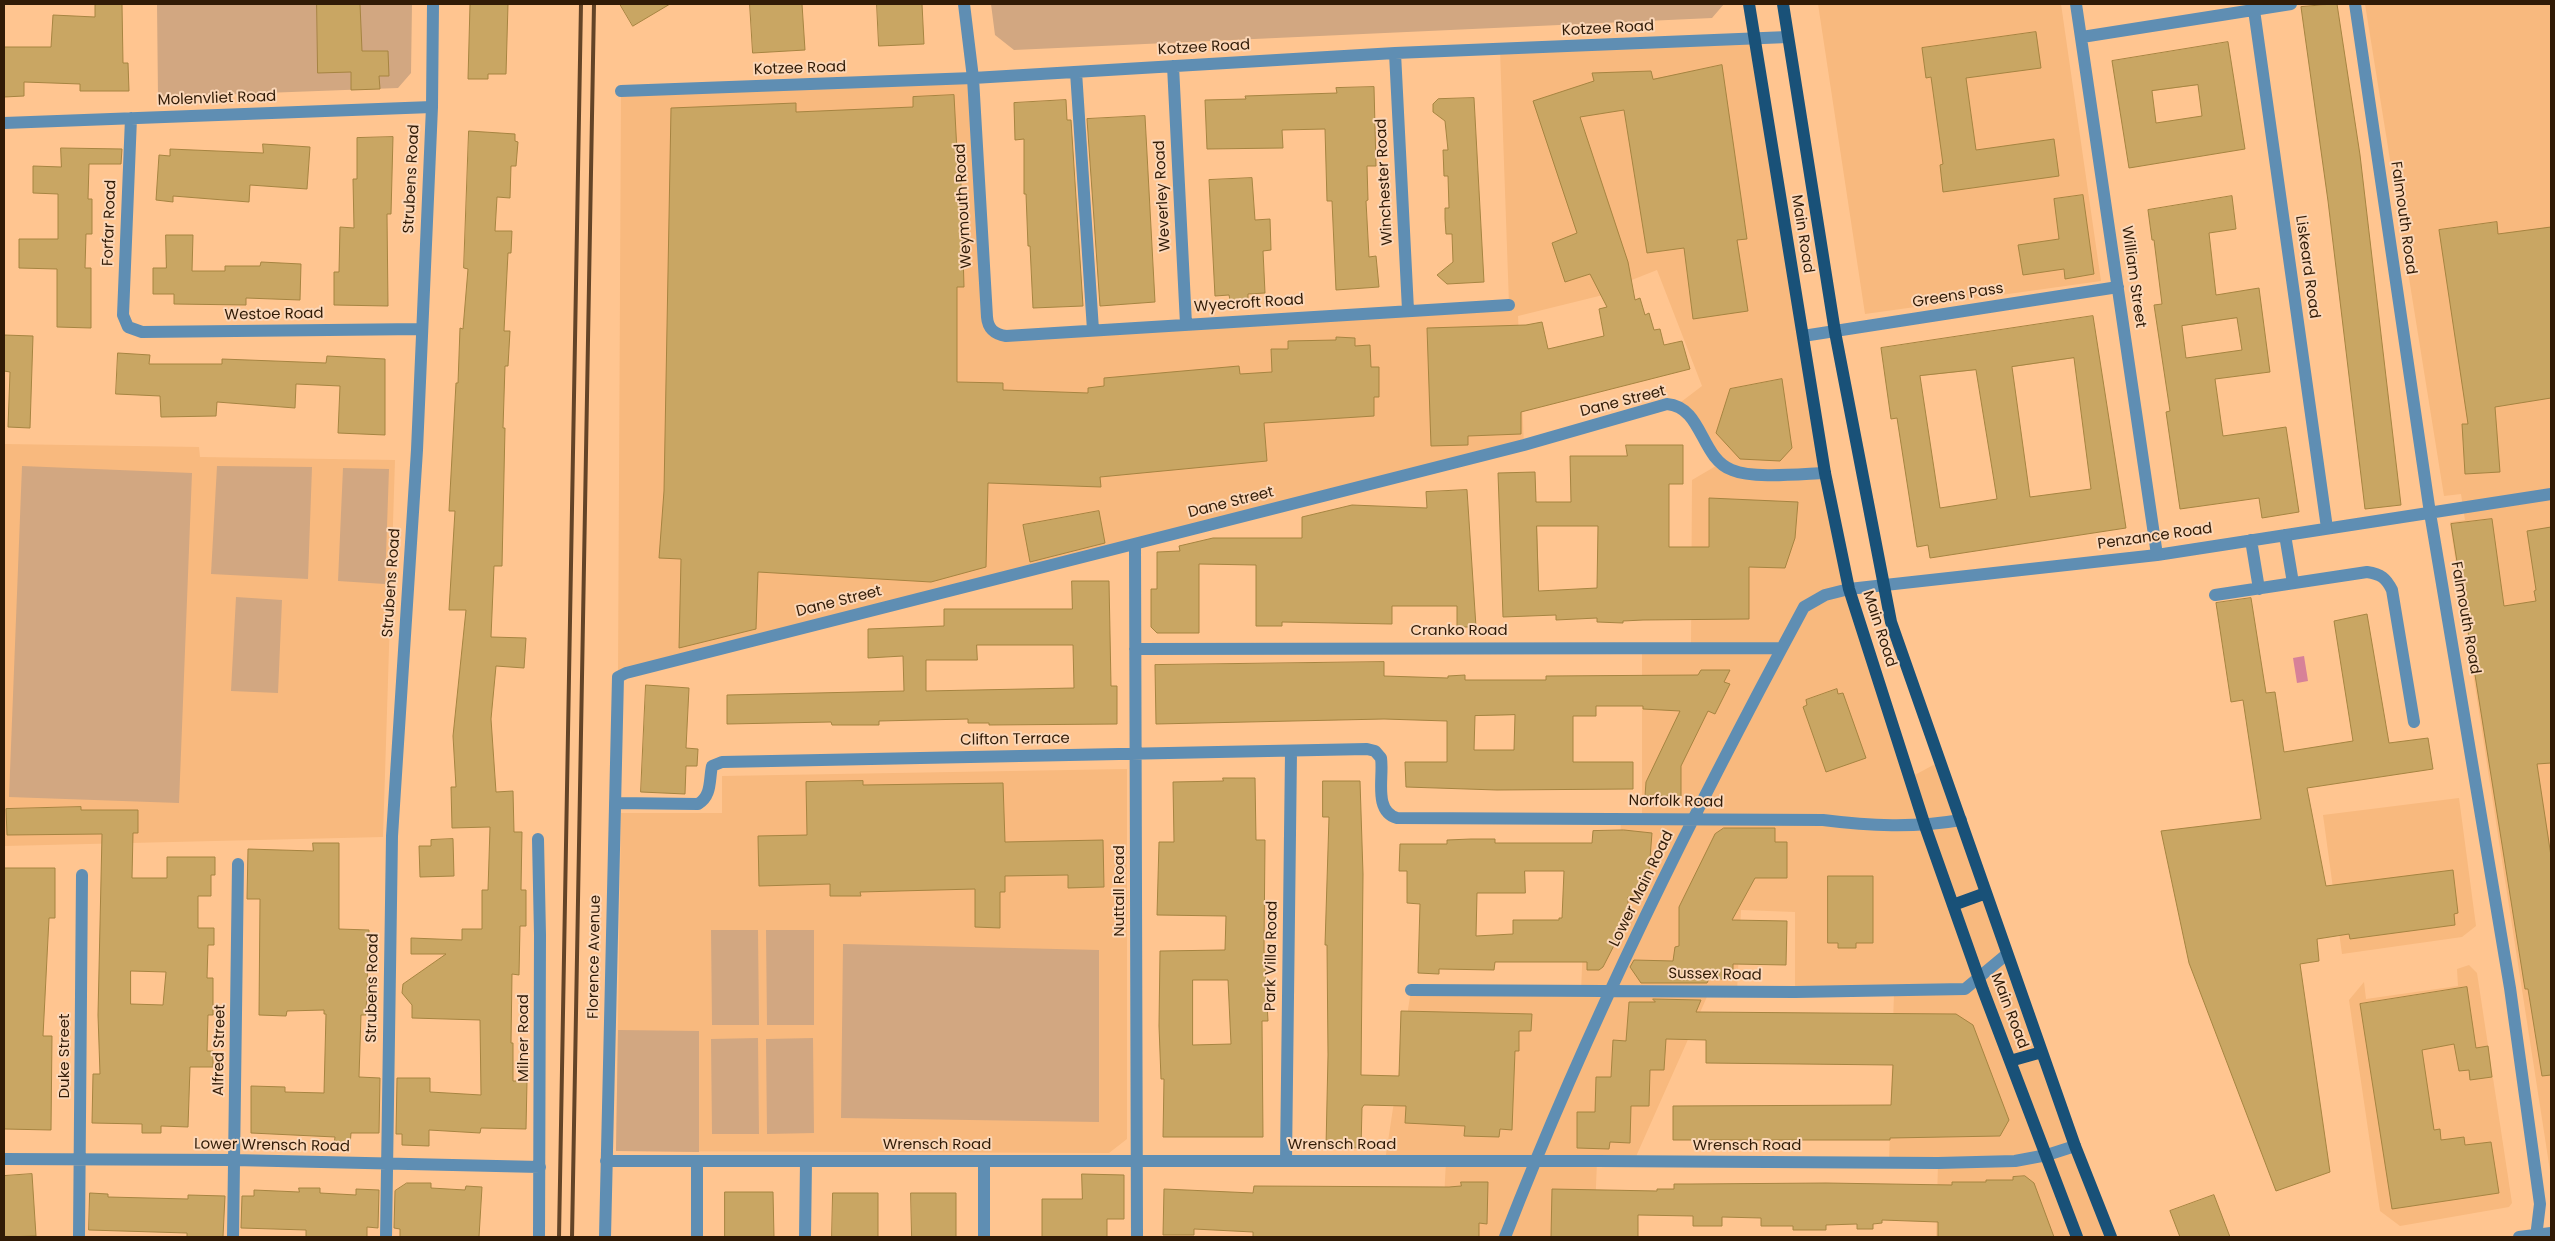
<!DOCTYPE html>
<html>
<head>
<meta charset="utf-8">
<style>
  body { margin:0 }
  #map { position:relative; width:2555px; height:1241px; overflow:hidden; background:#ffc590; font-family:Poppins,sans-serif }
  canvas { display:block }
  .frame { position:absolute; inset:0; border:5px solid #311b06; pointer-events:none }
</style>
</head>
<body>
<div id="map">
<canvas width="2555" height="1241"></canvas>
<div class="frame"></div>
</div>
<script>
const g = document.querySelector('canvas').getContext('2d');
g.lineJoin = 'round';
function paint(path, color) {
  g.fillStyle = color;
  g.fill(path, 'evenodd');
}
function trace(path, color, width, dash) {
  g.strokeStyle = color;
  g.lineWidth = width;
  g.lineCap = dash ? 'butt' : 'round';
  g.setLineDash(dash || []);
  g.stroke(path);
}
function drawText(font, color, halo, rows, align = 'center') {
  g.font = font + ' Poppins,sans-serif';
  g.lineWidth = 4;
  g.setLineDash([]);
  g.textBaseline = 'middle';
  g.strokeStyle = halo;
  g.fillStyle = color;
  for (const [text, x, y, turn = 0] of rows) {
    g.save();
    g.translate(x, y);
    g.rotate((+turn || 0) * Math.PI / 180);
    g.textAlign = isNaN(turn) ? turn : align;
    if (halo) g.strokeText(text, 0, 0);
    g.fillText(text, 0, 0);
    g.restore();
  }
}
const built = new Path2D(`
  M1818 4H2061L2101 281 1865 314Z
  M2365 4H2551V1177L2452 538 2450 522 2465 520 2461 494 2444 496Z
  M1754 39 1840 549 1911 777 1939 762 2111 1237H1936L1938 1164 1889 1163 1894 992H1795V912L1741 910 1737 991 1710 990 1634 1161H1597L1594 1237H1442L1446 1161H1385L1411 990 1581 992 1583 944 1618 901 1621 818H1642V646L1691 647 1692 480 1721 463 1677 405 1702 386 1657 270 1604 291 1603 295 1518 316 1524 445 618 677 621 91 973 78 987 317 997 334 1509 304 1500 50Z
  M4 444 199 447 200 457 395 460 383 837 4 846Z
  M1127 769V1139L1109 1153 616 1151 621 813H722V776Z
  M2459 798 2476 926 2462 937 2342 954 2323 815Z
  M2469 965 2477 973 2512 1203 2509 1207 2400 1226 2380 1211 2349 1000 2364 982 2366 999 2458 986 2457 969Z`);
const green = new Path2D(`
  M157 4H412L411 73 398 88 158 97Z
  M991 4H1724L1712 18 1014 50 995 35Z
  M22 466 192 473 179 803 9 797Z
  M217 466 312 467 308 579 211 574Z
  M343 468 389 469 385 584 338 581Z
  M236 597 282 600 278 693 231 691Z
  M711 930H758L759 1025H712Z
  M766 930H814V1025H767Z
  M843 944 1099 950V1122L841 1118Z
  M618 1030 699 1031V1152L616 1151Z
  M758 1038 759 1134H712L711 1039Z
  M813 1038 814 1133 767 1134 766 1039Z`);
const water = new Path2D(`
  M2304 656 2308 681 2297 683 2293 658Z`);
const building = new Path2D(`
  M122 4 123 63H128L129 91H80V84L24 82V96L4 97V47H51L53 15 95 17V5Z
  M317 4H360L362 51H388L389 76H379L380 89 351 90V72L318 73Z
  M476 4H508L506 74H488V79H468L470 5Z
  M620 4H670L633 26Z
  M750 4H802L805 50 753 53Z
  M877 4H922L924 44 879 46Z
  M2337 4 2360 155 2401 505 2365 509 2328 201 2301 7Z
  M2036 32 2041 68 1966 78 1976 150 2054 139 2059 176 1943 192 1940 165 1943 164 1931 77 1926 78 1922 48Z
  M2228 42 2245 149 2129 168 2112 61ZM2198 85 2202 116 2156 123 2152 91Z
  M1722 65 1747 239 1737 240 1748 311 1693 319 1684 248 1647 253 1624 110 1580 117 1628 262 1635 300 1640 298 1645 315 1649 313 1654 330 1660 329 1664 345 1682 341 1690 369 1521 412V434L1468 436V445L1431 446 1427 328 1526 325 1542 322 1548 349 1604 336 1599 309 1607 307 1590 274 1565 282 1552 243 1577 233 1533 101 1594 81 1592 73 1651 71 1653 79Z
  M1374 87 1376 166H1367L1368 200 1366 201 1369 257 1376 256 1379 287 1336 290 1332 201H1327L1325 129 1282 130 1283 148 1207 149 1205 100 1246 99 1245 96 1337 93 1336 88Z
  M954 95 957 152H960L964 287H957V382L1003 383V390L1088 393V388L1104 386V378L1239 366 1240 374 1272 372 1271 349H1288V341L1336 340V337L1355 338V346L1370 345 1371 367H1379V397H1374V416L1264 423 1267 461 1100 477 1101 487 988 483 986 567 931 582 758 572 756 629 679 648 681 559 659 558 664 491 671 108 796 103V112L913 107V97Z
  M1474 98 1484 282 1447 284 1437 275 1453 262 1452 234H1446L1445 219V208H1449L1448 176H1444L1443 150H1448L1445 121 1433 112V104L1438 99Z
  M1066 100 1067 120H1071L1083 306 1033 308 1030 246H1028L1026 194H1024V139L1015 140 1014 103Z
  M1145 116 1155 302 1100 306 1087 119Z
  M469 131 515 134V141L518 142 516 166H511L510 198 497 197 495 231H512L511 253H508L504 331H510L508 366H505L503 428H505L502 566H494L491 637 526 638 524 668 496 666 491 719 496 792 513 791 514 832H522L521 890H526V926H520L519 975 512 974 511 1043H513V1081H527L526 1129 481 1128 480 1133 429 1130V1146L402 1145V1134H396L397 1078H430V1092L481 1095 480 1020 412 1018V1005L402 993 403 984 446 954H411V938L462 940V929H482V890H488L490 827 452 828 451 787H456L453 736 466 610H449L455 511H449L456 383H458L460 328 463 329 468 269 464 268Z
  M393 137 391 214H387L388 306 334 305V272H339L340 227 354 228 353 179H357V138Z
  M263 144 310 147 307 189 250 185 249 202 173 196V202L156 200 159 155 170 156V149L263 153Z
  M61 148 122 149 121 164H89L88 199H92V234H86L85 268H91V328L57 327V269L19 268V239H58V194L33 193V166L61 167Z
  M1252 178 1255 220 1270 219 1271 250 1263 251 1265 293 1248 294V299L1230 300 1229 295 1215 296 1209 180Z
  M2083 195 2094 274 2065 279 2064 269 2023 275 2018 245 2059 239 2054 199Z
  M2232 196 2236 229 2209 233 2216 295 2259 288 2270 372 2215 379 2223 436 2286 427 2299 512 2262 518 2259 498 2180 509 2166 412 2170 411 2154 305 2162 304 2154 240H2152L2148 210ZM2237 318 2242 350 2186 358 2182 326Z
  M2497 222 2498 234 2551 227V398L2495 407 2500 472 2465 474 2462 424H2468L2439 230Z
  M166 235H193L192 271H225V266H260L261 262 301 264 300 300 246 298V305L174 304V294H153V268H166Z
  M2093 316 2126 528 1930 558 1928 545 1917 547 1897 418 1891 419 1881 348ZM2074 358 2091 489 2030 497 2012 367ZM1976 370 1997 499 1940 508 1920 376Z
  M4 335 33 336 30 428 8 427 10 372 4 371Z
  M118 353 150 355 149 364H222V359L326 363 327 356 385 359V435L338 433 340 386 296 384 295 408 217 402 216 416 161 417 160 396 116 394Z
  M1782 379 1792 448 1780 461 1740 459 1716 433 1730 389Z
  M1626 445H1683V484H1669V547H1709V498L1798 502 1795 538 1785 568 1749 567V619L1643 620 1623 621V623L1597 622V618L1556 620V615L1503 617 1498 473 1535 472 1536 502H1571L1570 456H1627ZM1537 526H1598L1597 588 1539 591Z
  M1467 490 1476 627H1457V606H1392V624L1282 622V626H1256V565L1199 564V633H1157L1151 627V589H1157V552L1180 551 1179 546 1213 538H1302V517L1352 505 1427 508 1426 492Z
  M1099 511 1105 543 1030 562 1023 525Z
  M2492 519 2504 606 2536 601 2534 591 2536 590 2527 531 2551 527V763L2537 764 2551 856V1075L2542 1076 2528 989H2525L2451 524Z
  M1072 581H1109L1111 686H1117V724L989 725V723H968V719L879 721V725H832L831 722 727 724V695L904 691 903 656 868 658V629L944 626V609H1072ZM977 645H1073L1074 688 926 691V660H977Z
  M2251 598 2266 693 2275 692 2284 752 2353 741 2334 621 2367 614 2389 743 2428 738 2433 769 2307 788 2326 886 2453 870 2458 913 2454 914 2455 925 2350 939 2349 934 2317 939 2319 961 2300 964 2330 1172 2276 1191 2189 963 2161 831 2261 819 2243 700 2231 702 2216 603Z
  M1384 662V676L1448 678V676L1465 675V680H1546V676L1698 675 1701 670H1730L1724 682 1730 684 1715 714 1708 711 1681 766V796H1645L1646 782 1680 711 1643 709V706H1596V716H1573V762H1633V789L1497 790 1406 787 1405 762H1447V721L1384 719 1156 724 1155 665ZM1515 715 1514 750H1474L1475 716Z
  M646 685 689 688 686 748 698 749 697 766H686L685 794 641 792Z
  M1837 689 1838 694 1843 693 1866 758 1826 772 1803 707 1807 705 1806 700Z
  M1223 778H1255L1256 840H1265L1264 950 1268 1021H1262L1263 1137H1163L1164 1079H1161L1159 1026 1160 951 1225 950 1226 916 1157 915 1159 842H1174L1173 782 1223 781ZM1193 980H1228L1231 1044 1193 1045Z
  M863 781V785L1003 783 1005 842 1103 840 1104 887 1068 888V875L1005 876V892H1000V928L975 927V889L860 892 861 896H830V884L759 886 758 836 807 835 806 782Z
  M1323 781H1360L1363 874 1361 1075 1399 1076 1401 1011 1532 1014 1531 1031H1519V1051H1515L1512 1130 1500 1129 1499 1137 1464 1136 1465 1126 1405 1123 1406 1106 1364 1105 1362 1108 1361 1148 1326 1147 1328 1055 1327 945H1325L1329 817H1323Z
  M81 807V810H138V833H133L132 878H167V857H215V875H211V896H198V928H214V945H208L207 978H213V1015H208L207 1051H213V1067H190L188 1127 161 1126V1133H142V1124L92 1123 93 1074H100L98 1015 102 834 7 835 6 809ZM131 971 166 972 163 1005 131 1004Z
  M1724 828H1775V842H1787V878H1755L1732 920 1787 921 1786 965 1733 964V979H1709L1707 983H1641L1630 967 1634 960 1673 961 1675 947 1679 946V907L1715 834Z
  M1624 830 1652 833 1648 884 1639 899 1628 897V918L1603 967 1599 970H1587V962H1495L1494 970 1439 969V974L1418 973 1420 904 1407 903V871H1399L1400 844H1447V840L1471 839H1495V843H1592L1593 831ZM1525 871H1564L1562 918H1559V920H1513V934L1476 936 1477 893H1525Z
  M453 839 454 876 420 877 419 846H431V840Z
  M313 843H339V929L369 930 366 1015H361L359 1077 380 1078 379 1133H351L350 1146 334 1145 335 1137 251 1133V1086L285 1087V1092L324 1093 326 1014H324V1010L287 1011 286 1016 259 1015 260 899H247L248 849 313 851Z
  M4 868H55V918H49L43 1036H52L51 1130 4 1129Z
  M1828 876H1873V943H1856V948H1838V943H1828Z
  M2467 987 2476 1048 2488 1046 2492 1077 2470 1080 2469 1070 2459 1071 2454 1044 2422 1050 2434 1130 2440 1129 2441 1140 2464 1137 2465 1145 2491 1142 2499 1193 2392 1209 2360 1004Z
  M1653 999 1701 1000 1696 1012 1956 1014 1973 1025 2009 1120 2000 1136 1890 1138V1140H1673V1106L1891 1105 1893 1065 1706 1063V1040L1666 1039 1664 1070H1650L1649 1106H1631L1630 1143 1610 1142 1609 1149 1577 1148V1112H1595L1596 1077H1611L1613 1040 1626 1041 1629 1002H1655Z
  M32 1174 36 1236 4 1237V1176Z
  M1082 1174 1124 1175V1219H1107V1237H1042V1199H1082Z
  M2025 1176 2034 1183 2054 1237H1938V1222L1882 1220V1223L1873 1224V1229H1857V1224L1826 1225V1230H1793V1226H1761V1218L1722 1217V1226H1693V1216L1638 1215V1237H1551L1552 1189 1657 1191V1189H1674V1184H1691L1826 1183 1952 1185V1182H1986V1180H2013V1177Z
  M1461 1182H1488L1487 1224 1479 1223V1237H1253V1232L1194 1229V1235H1163L1164 1189 1253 1193 1254 1186 1449 1187 1461 1186Z
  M407 1183H431V1188L465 1190 466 1186 482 1187 479 1237H400V1229L394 1228 395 1191Z
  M299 1188H320V1193L356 1195V1189L379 1190 378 1228 367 1227V1237H306V1230L241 1228 242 1196H254V1190L299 1192Z
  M725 1192H773L774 1237H725Z
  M90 1193 108 1194V1197L188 1199V1195L225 1196 223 1237H187V1233L89 1230Z
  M833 1193H878V1237H832Z
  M911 1193H956V1237H912Z
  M2214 1195 2230 1237H2180L2170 1211Z`);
const minor = new Path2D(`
  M964 4 973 78 987 317C988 329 994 334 1006 336L1509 305
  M2076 4 2157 555
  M2355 4 2430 513 2510 988 2540 1204 2536 1237
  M2254 10 2327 528
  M2082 37 2291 4
  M1395 53 1408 310
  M1173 66 1186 324
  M1076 72 1093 330
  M621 91 973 78 1395 53 1788 37
  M131 118 123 315 128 327 142 332 421 329
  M4 123 432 107
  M1803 336 2118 287
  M2285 535 2293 583
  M2251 540 2259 589
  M1135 545 1137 1237
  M2215 595 2367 572C2381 574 2386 578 2392 590L2414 722
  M1135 649 1782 648
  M615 803 698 804C712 796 709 780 712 766L722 762 1367 749 1375 751 1381 758C1384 777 1373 811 1397 818L1823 820C1870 826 1914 828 1961 820
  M538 839 540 935 539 1237
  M1411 990 1795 992 1965 989 2007 954
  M4 1159 234 1160 540 1167
  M606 1161H1597L1938 1163 2015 1161 2047 1155 2075 1146
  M984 1161V1237
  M1286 1161 1291 752
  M697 1163V1237
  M79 1237 82 875
  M233 1237 238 864
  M386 1237 392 836 417 450 432 107 433 4
  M605 1237 618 677 626 673 1524 445 1667 404C1703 407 1700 458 1732 470 1753 479 1800 474 1825 473
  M805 1237 806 1162
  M1505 1237C1589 1021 1694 811 1804 607L1825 595 1849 589 2157 555 2551 494
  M2519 1237 2551 1233`);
const major = new Path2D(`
  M1749 4 1825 473 1849 589 1925 826 1983 990 2077 1237
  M1783 4 1835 332 1891 622 2075 1146 2111 1237
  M1953 905 1986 893
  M2010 1061 2042 1052`);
const rail = new Path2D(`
  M559 1237 581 4
  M572 1237 594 4`);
const streetNames = [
  ["Kotzee Road",1608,29,-3],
  ["Kotzee Road",1204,48,-3],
  ["Kotzee Road",800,69,-2],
  ["Molenvliet Road",217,99,-2],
  ["Strubens Road",412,179,-87],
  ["Winchester Road",1385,182,-93],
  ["Weverley Road",1163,196,-93],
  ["Weymouth Road",964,206,-93],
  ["Falmouth Road",2403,218,82],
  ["Forfar Road",110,223,-88],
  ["Main Road",1802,234,81],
  ["Liskeard Road",2307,267,82],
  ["William Street",2133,277,82],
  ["Greens Pass",1958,296,-9],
  ["Wyecroft Road",1249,304,-4],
  ["Westoe Road",274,315,-1],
  ["Dane Street",1623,402,-14],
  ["Dane Street",1231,503,-14],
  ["Penzance Road",2155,537,-8],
  ["Strubens Road",392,583,-86],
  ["Dane Street",839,602,-14],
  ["Falmouth Road",2465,618,80],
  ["Main Road",1879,629,72],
  ["Cranko Road",1459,631],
  ["Clifton Terrace",1015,740,-1],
  ["Norfolk Road",1676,802,1],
  ["Lower Main Road",1642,889,-64],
  ["Nuttall Road",1120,891,-90],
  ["Park Villa Road",1272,956,-89],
  ["Florence Avenue",595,957,-89],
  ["Sussex Road",1715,975,1],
  ["Strubens Road",373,988,-89],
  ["Main Road",2009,1011,69],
  ["Milner Road",524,1038,-90],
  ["Alfred Street",220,1050,-89],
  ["Duke Street",65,1056,-90],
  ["Wrensch Road",937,1145],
  ["Wrensch Road",1342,1145],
  ["Lower Wrensch Road",272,1146,1],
  ["Wrensch Road",1747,1146]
];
paint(built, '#f8b97e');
paint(green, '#d2a781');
paint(water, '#d78198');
paint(building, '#c9a663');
trace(building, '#a68441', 1);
trace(minor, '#5f8eb3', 12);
trace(major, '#195178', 12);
trace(rail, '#634427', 4);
drawText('15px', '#311b06', '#fbd7b8', streetNames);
</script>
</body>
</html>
